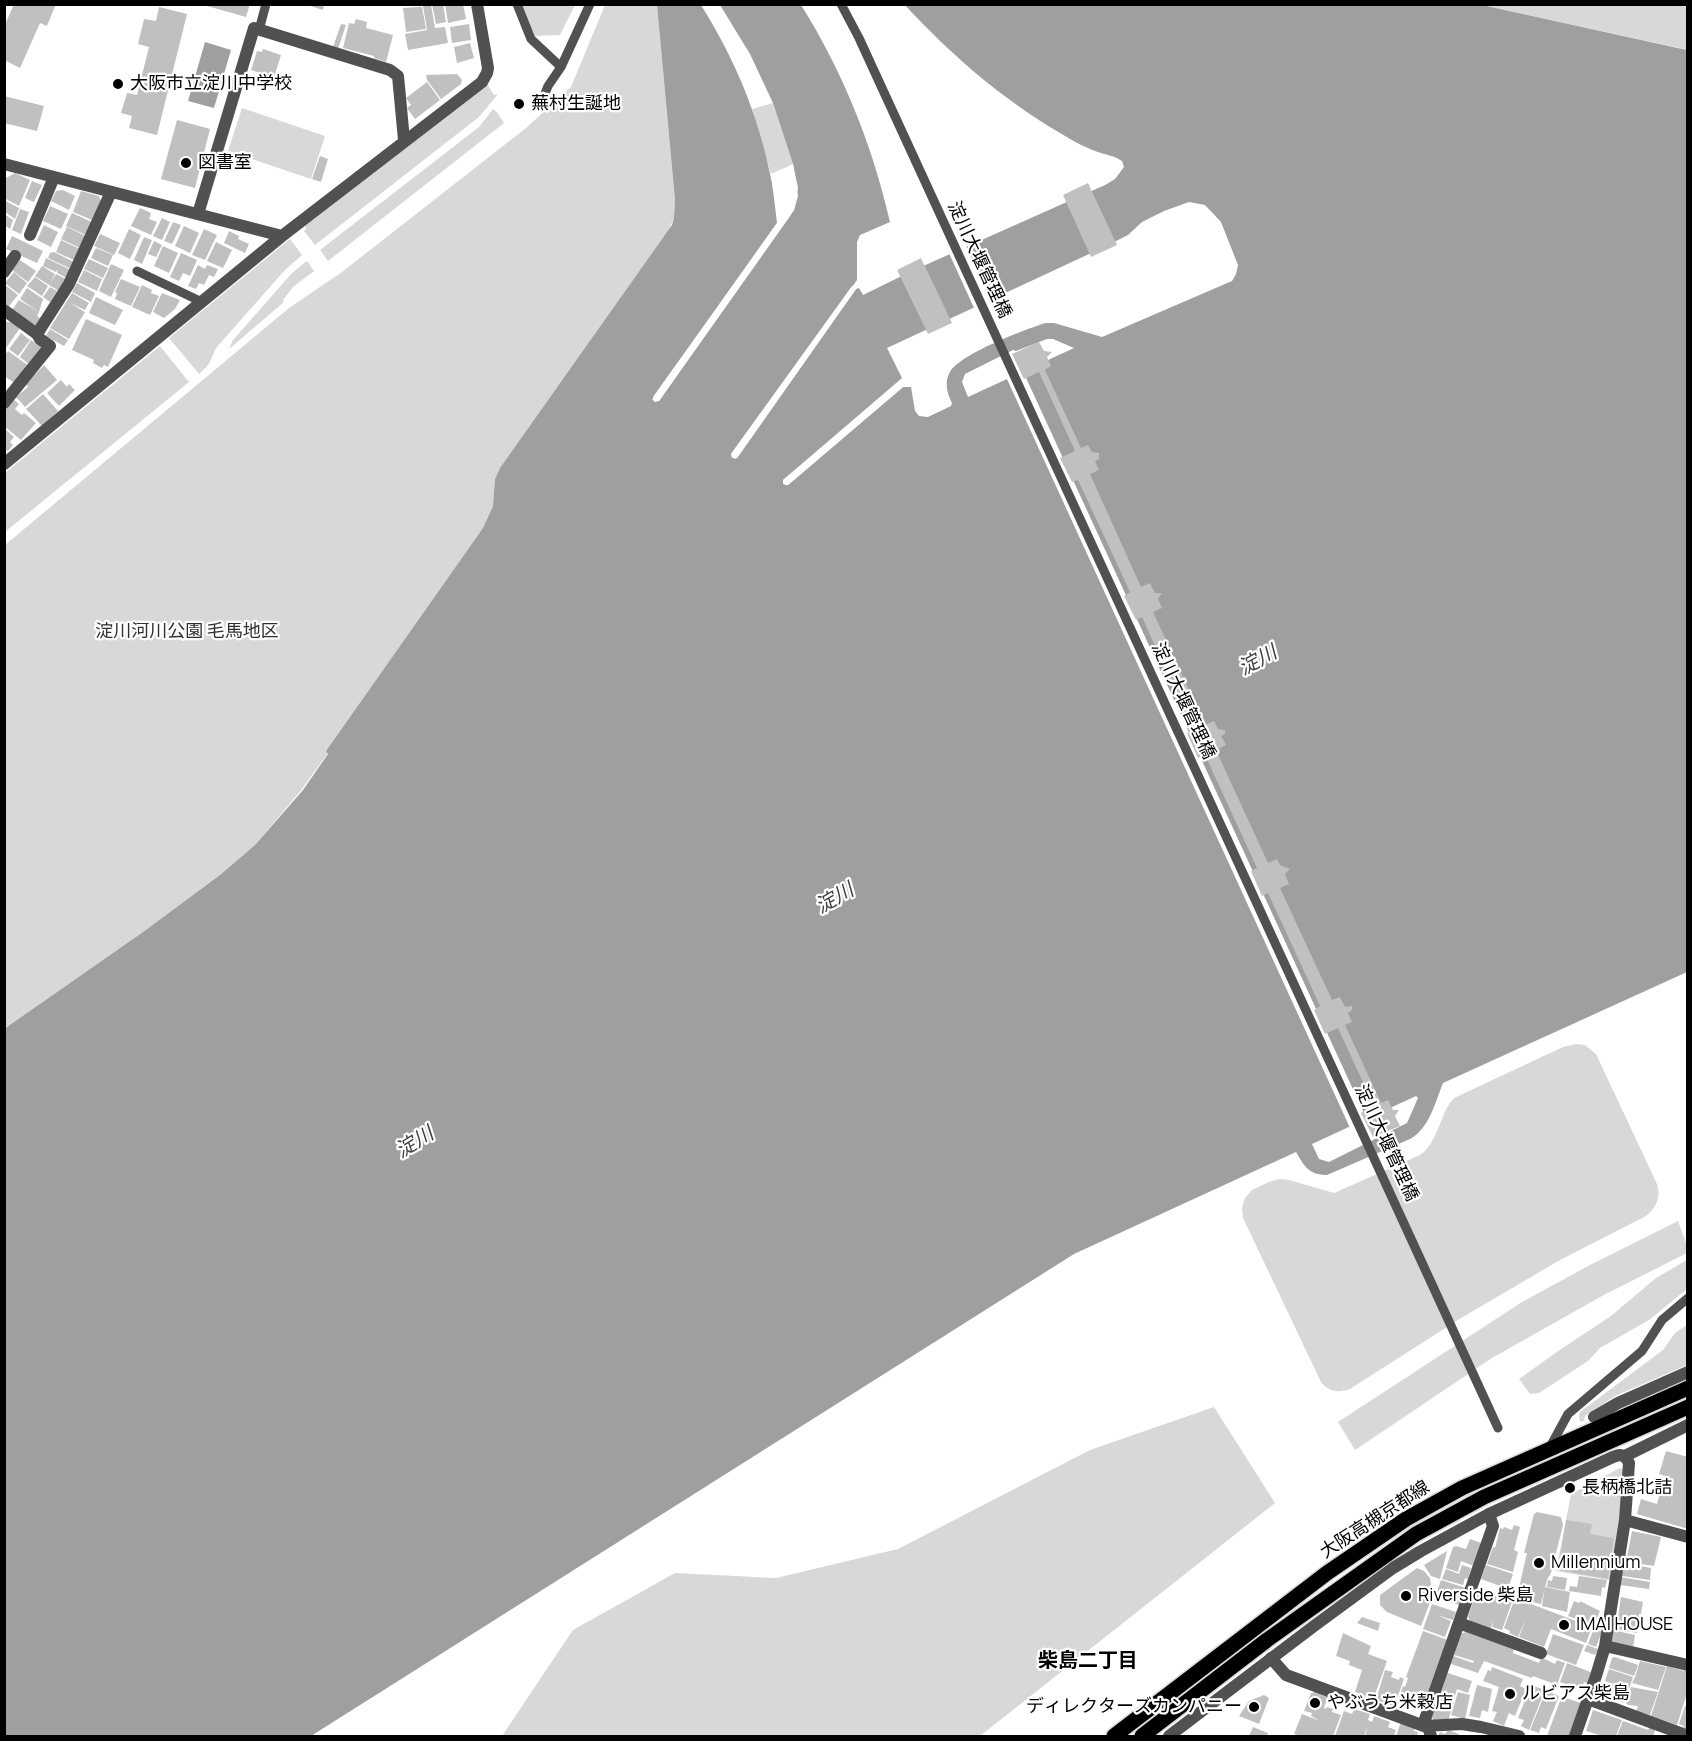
<!DOCTYPE html>
<html>
<head>
<meta charset="utf-8">
<style>
  body { margin:0 }
  #map { position:relative; width:1692px; height:1741px; overflow:hidden; background:#fff; font-family:Manrope,sans-serif }
  canvas { display:block }
  .frame { position:absolute; inset:0; border:6px solid #000; pointer-events:none }
</style>
</head>
<body>
<div id="map">
<canvas width="1692" height="1741"></canvas>
<div class="frame"></div>
</div>
<script>
const g = document.querySelector('canvas').getContext('2d');
g.lineJoin = 'round';
function paint(path, color) {
  g.fillStyle = color;
  g.fill(path, 'evenodd');
}
function trace(path, color, width, dash) {
  g.strokeStyle = color;
  g.lineWidth = width;
  g.lineCap = dash ? 'butt' : 'round';
  g.setLineDash(dash || []);
  g.stroke(path);
}
function drawText(font, color, halo, rows, align = 'center') {
  g.font = font + ' Manrope,"Noto Sans JP",sans-serif';
  g.lineWidth = 4.5;
  g.setLineDash([]);
  g.textBaseline = 'middle';
  g.strokeStyle = halo;
  g.fillStyle = color;
  for (const [text, x, y, turn = 0] of rows) {
    g.save();
    g.translate(x, y);
    g.rotate((+turn || 0) * Math.PI / 180);
    g.textAlign = isNaN(turn) ? turn : align;
    if (halo) g.strokeText(text, 0, 0);
    g.fillText(text, 0, 0);
    g.restore();
  }
}
const green = new Path2D(`
  M522 5H575L560 35 535 36Z
  M605 5H657L675 200 674 217 667 235 500 468 495 479 493 506 483 528 326 751 328 753 302 789 255 845 220 875 143 932 4 1029 5 545 289 308 342 272 526 128 571 87Z
  M1482 5H1687V50L1680 48Z
  M487 84 494 95 498 94 479 117 315 245 304 231 306 229 305 226Z
  M773 103 793 164 771 174 752 109Z
  M242 108 325 136 311 179 228 151Z
  M493 109 497 112 504 123 328 261 320 250 479 127Z
  M290 239 302 255 285 270 216 348 209 364 199 374 169 338Z
  M307 261 314 271 293 287 283 300 284 302 229 349 233 340 292 273Z
  M160 346 189 382 5 532V473Z
  M1576 1044 1585 1045 1596 1054 1657 1184C1661 1197 1657 1207 1646 1216L1560 1260 1461 1318 1350 1389C1338 1393 1329 1392 1321 1382L1243 1218 1242 1208 1245 1198 1252 1190 1269 1182 1279 1179 1289 1180 1334 1193 1420 1155C1439 1142 1439 1114 1454 1098L1563 1047Z
  M1678 1221 1687 1246V1253L1602 1296 1492 1358 1355 1450 1338 1422 1522 1302 1590 1265Z
  M1687 1260V1289L1649 1320 1600 1348 1588 1361 1539 1393 1530 1394 1519 1379 1561 1349 1611 1316 1656 1278Z
  M1687 1325V1365L1615 1396 1585 1416 1584 1421 1580 1422 1579 1416 1580 1412 1663 1350 1675 1333Z
  M1214 1407 1275 1503 980 1736H502L573 1630 675 1573 776 1578 898 1549 1090 1450Z
  M1620 1468 1624 1470 1620 1519 1610 1580 1556 1571 1571 1494Z`);
const water = new Path2D(`
  M657 5H701C744 74 766 137 778 217L777 223 652 400 659 401 788 219 794 210 798 196 793 164 773 103 750 54 720 5H801C843 72 872 144 890 222L860 235 857 242V280L731 454 735 459 737 458 856 289 859 288 863 295 912 271 1105 185 1115 179 1124 167 1122 161C1112 154 1099 154 1088 148 1078 144 1069 138 1060 133 1002 99 950 54 905 5H1482L1687 50V972L1443 1083C1435 1103 1429 1129 1410 1139L1327 1175C1309 1175 1304 1166 1296 1152L1074 1254 311 1736H5L4 1029 143 932 220 875 255 845 303 790 328 754 326 751 483 528 493 506 495 479 500 468 672 225 674 217 675 200ZM1189 202 1205 205 1221 222 1238 265 1236 274 1232 281 1102 337 1054 323H1045C1024 330 960 354 950 372 944 382 947 393 952 403L951 406 928 417 919 416 915 411 911 387H903L788 485H785L783 480 902 378 887 348 1102 248 1128 235 1142 222 1164 211ZM1047 339H1053L1074 348 968 397 962 382 965 374 1013 350 1016 351ZM1416 1096 1418 1098 1407 1123 1329 1162 1319 1159 1312 1144Z
  M205 42 231 50 214 108 188 101Z`);
const pier = new Path2D(`
  M793 164 798 188 794 210 659 401 654 402 653 397 777 223 771 174 774 173 781 217 780 225 656 399 791 209 795 196 790 166Z
  M965 244 991 302 975 310 948 251Z
  M852 286 856 289 737 458H732L731 454Z
  M1022 369 1368 1122 1351 1130 1006 377Z
  M900 382 901 384 786 482 901 384 903 387 788 485 783 484V480Z`);
const building = new Path2D(`
  M14 4H56L47 26 40 23 20 68 4 60V27Z
  M200 4H250L246 17Z
  M304 4H324L323 10Z
  M432 4H443L446 22 436 24Z
  M445 4H463L466 19 448 23Z
  M431 5 435 28 445 27 448 43 408 50 405 34 427 30 423 6Z
  M159 7 187 14 157 135 129 128 132 116 121 113 127 93 137 95 149 47 138 44 144 19 156 21Z
  M419 7H422L426 29 406 32 403 8Z
  M356 19 367 22 366 28 393 35 386 62 374 58V56L343 48 349 23 354 24Z
  M341 24 346 25 338 49 333 47Z
  M469 24 471 40 452 43 450 27Z
  M470 43 474 58 457 63 454 47Z
  M263 49 281 55 273 80 266 78 267 75 251 70 257 51 262 52Z
  M457 74 462 80 461 84 441 99 427 80 426 75Z
  M427 82 440 100 415 119 407 108 411 105 406 98Z
  M4 96 44 106 37 131 4 123Z
  M177 120 210 129 195 188 161 179Z
  M320 156 328 159 321 182 312 179Z
  M15 173 30 180 19 206 4 198V179Z
  M32 181 42 185 34 202 25 198Z
  M1088 183 1117 245 1091 257 1063 195Z
  M63 190 75 196 69 210 51 201 56 191Z
  M81 191 99 196 101 201 92 220 73 212Z
  M4 200 19 208 15 219 4 211Z
  M50 206 68 214 61 229 43 221Z
  M140 208 151 213 149 219 157 222 151 235 131 226Z
  M20 209 29 212 21 234 12 230Z
  M72 213 92 222 86 235 66 226Z
  M4 214 13 220 10 229 4 225Z
  M162 218 170 222 162 240 153 236Z
  M173 222 181 225 172 244 164 241Z
  M44 225 58 232 51 247 37 240Z
  M184 226 199 233 190 253 175 246Z
  M67 227 86 236 80 248 61 239Z
  M129 229 141 235 130 259 118 253Z
  M204 229 217 235 205 260 192 255Z
  M229 231 239 236 238 239 249 244 245 253 224 243Z
  M100 234 120 243 114 255 94 246Z
  M12 236 43 251 37 263 6 249Z
  M144 237 152 240 142 264 134 260Z
  M61 240 80 249 74 260 56 252Z
  M154 241 162 245 156 257 148 254Z
  M216 242 232 250 223 268 207 261Z
  M163 246 178 253 169 273 154 266Z
  M96 248 113 255 108 266 91 258Z
  M54 252 74 262 71 269 48 258 50 253Z
  M181 253 197 260 190 276 183 273 179 281 170 277Z
  M46 258 71 270 67 278 57 273 58 269 56 272 43 266Z
  M921 258 952 323 928 334 897 270Z
  M89 259 108 268 103 278 84 269Z
  M20 260 36 271 28 282 12 270Z
  M111 264 124 270 111 297 99 291Z
  M198 265 205 269 207 265 218 269 214 277 209 275 204 285 199 283 196 289 188 286Z
  M42 266 55 274 49 285 35 276Z
  M84 270 102 279 97 291 78 282Z
  M14 272 27 283 19 294 5 283Z
  M56 274 66 279 59 291 49 285Z
  M35 277 48 286 42 296 27 286Z
  M121 279 140 287 131 306 115 299 117 293 115 292Z
  M77 283 95 293 91 302 72 292Z
  M4 284 18 295 9 306 4 303Z
  M142 285 152 290 151 293 159 296 150 315 132 307Z
  M50 287 57 291 50 302 43 297Z
  M27 288 43 299 39 312 20 299Z
  M72 293 89 303 85 310 70 303 85 312 69 339 50 328Z
  M162 293 180 300 175 309 164 318 153 312Z
  M96 297 123 310 115 325 89 313Z
  M19 300 39 312 37 316 41 319 38 325H34L12 310Z
  M86 319 122 335 108 367 104 365 102 368 93 363 94 360 72 350Z
  M4 322H11L20 328 4 351Z
  M50 329 68 340 64 346 46 336Z
  M21 333 30 340 18 356 9 349Z
  M31 340 43 348 30 365 20 357Z
  M1039 342 1044 351 1052 352 1047 357 1051 366 1045 370 1081 448 1088 445 1092 452 1099 453V459L1095 461 1099 470 1090 474 1141 587 1150 583 1155 593H1162L1158 599 1162 608 1153 612 1205 725 1214 721 1218 729 1225 730V734L1221 736 1226 745 1216 750 1268 863 1277 859 1280 865 1290 869 1285 874 1289 884 1280 888 1332 1000 1340 997 1345 1007 1352 1006V1010L1348 1013 1352 1022 1345 1025 1381 1103 1388 1100 1393 1110H1399L1395 1116 1400 1126 1373 1137 1361 1113 1374 1106 1338 1028 1325 1034 1314 1010 1320 1006 1268 893 1262 896 1251 871 1257 868 1205 755 1198 758 1187 733 1193 730 1142 617 1136 620 1124 596 1130 592 1078 480 1072 482 1060 458 1075 451 1039 372 1024 379 1012 354Z
  M8 351 29 366 16 384 4 376V356Z
  M44 365 57 380 25 407 16 397 28 387 26 384Z
  M61 380 67 387 69 384 75 390 59 406 47 393Z
  M43 394 58 411 42 426 26 409Z
  M13 399 19 404 15 409 22 415 24 413 36 423 21 440 4 426V409Z
  M4 428 14 437 10 442 13 445 8 451 4 448Z
  M1666 1451 1688 1457V1529L1637 1514 1641 1499 1657 1504 1665 1476 1659 1474Z
  M1537 1512 1561 1517 1563 1525 1551 1573 1547 1580 1541 1604 1524 1600 1526 1593 1518 1592 1527 1553H1524L1534 1514Z
  M1566 1520 1592 1524 1590 1534 1614 1538 1608 1579 1558 1570Z
  M1514 1525 1520 1527 1514 1550 1518 1552 1513 1572 1487 1564 1493 1547 1495 1548 1500 1528 1503 1529 1504 1527 1512 1530Z
  M1632 1531 1661 1537 1654 1566 1626 1562Z
  M1470 1539 1481 1543 1474 1566 1461 1561 1458 1572 1446 1568 1453 1547 1456 1546 1466 1549Z
  M1447 1551 1440 1579 1431 1576 1424 1565Z
  M1624 1563 1651 1568 1650 1580 1622 1576Z
  M1462 1565 1471 1568 1468 1579 1465 1578 1463 1585 1442 1579 1446 1569 1459 1574Z
  M1486 1565 1513 1574 1508 1589 1481 1579Z
  M1417 1568 1424 1571 1430 1578 1431 1585 1427 1593 1433 1595 1421 1626 1387 1612 1380 1605V1595Z
  M1553 1576 1567 1578 1565 1590 1547 1587 1548 1580 1552 1581Z
  M1579 1576 1607 1580 1605 1588 1602 1587 1601 1596 1569 1591 1570 1586 1577 1587Z
  M1620 1577 1650 1582 1649 1589 1620 1585Z
  M1441 1580 1466 1588 1459 1605 1435 1597Z
  M1545 1587 1570 1592 1567 1612 1542 1606Z
  M1477 1590 1512 1602 1502 1630 1492 1627 1494 1621 1490 1629 1471 1622 1468 1617Z
  M1621 1597 1643 1602 1641 1614H1639L1637 1633 1612 1628 1613 1624H1617Z
  M1515 1598 1592 1627 1586 1643 1551 1629 1544 1647 1519 1637 1526 1619 1518 1637 1509 1633 1510 1631 1504 1628Z
  M1574 1601 1579 1603 1580 1601 1600 1611 1594 1625 1568 1616Z
  M1432 1604 1456 1612 1453 1620 1437 1615 1451 1621 1445 1637 1423 1629Z
  M1362 1617 1380 1623 1378 1631 1357 1623Z
  M1594 1628 1602 1632 1596 1647 1588 1644Z
  M1613 1630 1635 1635 1633 1648 1611 1644Z
  M1423 1631 1448 1640 1424 1708 1398 1701 1403 1686 1405 1687 1408 1678 1406 1677Z
  M1466 1632 1514 1649 1510 1663 1513 1653 1539 1663 1541 1657 1555 1664 1557 1660 1565 1663 1557 1685 1533 1676 1532 1678 1484 1661 1478 1673 1451 1664 1453 1656 1473 1663 1474 1661 1454 1655 1460 1634Z
  M1343 1633 1371 1646 1368 1654 1387 1661 1372 1703 1364 1700 1366 1696 1355 1692 1362 1670 1349 1665 1350 1661 1336 1656Z
  M1553 1634 1584 1645 1576 1665 1546 1654Z
  M1587 1645 1598 1649 1595 1655 1584 1651Z
  M1615 1657 1638 1665 1634 1676 1609 1668 1612 1658Z
  M1640 1661 1666 1667 1658 1690 1632 1683 1635 1677 1639 1679 1635 1677Z
  M1567 1663 1593 1673 1589 1684 1584 1682 1581 1690 1560 1682Z
  M1667 1666 1684 1671V1669L1688 1670V1690L1677 1725 1651 1716Z
  M1492 1667 1523 1679 1520 1686 1526 1689 1515 1716 1509 1713 1504 1726 1493 1721 1497 1712 1492 1711 1499 1687 1483 1681 1488 1670 1491 1671Z
  M1609 1669 1633 1677 1629 1689 1605 1681Z
  M1385 1670 1393 1672 1391 1677 1399 1680 1400 1677 1404 1679 1393 1710 1387 1707 1388 1704 1376 1700Z
  M1445 1672 1472 1681 1468 1693 1457 1689 1454 1698 1451 1697 1450 1699 1454 1701 1448 1721 1441 1719 1433 1720V1718L1429 1717 1436 1693 1440 1694Z
  M1604 1682 1629 1690 1624 1703 1603 1695 1604 1692H1601Z
  M1477 1685 1492 1689 1488 1712 1482 1710 1480 1718 1469 1716Z
  M1531 1685 1545 1690 1529 1730 1521 1726 1524 1720 1518 1718Z
  M1631 1687 1658 1692 1650 1715 1636 1711 1638 1706 1628 1705 1626 1703Z
  M1314 1690 1328 1695 1324 1708 1325 1709 1327 1707 1333 1709 1332 1712 1341 1715 1333 1736H1302L1294 1734 1302 1714 1320 1721 1311 1716 1312 1713 1304 1711 1311 1693H1313Z
  M1546 1691 1559 1696 1546 1729 1541 1727 1539 1733 1530 1730Z
  M1458 1692 1470 1695 1465 1719 1451 1715Z
  M1264 1695 1269 1698 1259 1724 1239 1716 1249 1701Z
  M1566 1698 1584 1704 1569 1736H1547L1560 1701 1565 1702Z
  M1685 1706 1688 1707V1731L1683 1729 1684 1726 1679 1724Z
  M1354 1709 1370 1714 1368 1720 1372 1722 1374 1716 1390 1722 1388 1727 1396 1730 1394 1736H1365L1368 1725 1364 1736H1335L1344 1711 1352 1714Z
  M1593 1710 1622 1720 1616 1736H1603L1586 1731Z
  M1623 1721 1648 1730 1650 1726 1656 1728 1653 1736H1617Z
  M1401 1722 1415 1727 1414 1731 1418 1732 1417 1736H1396Z
  M1253 1727 1268 1733 1267 1736H1249Z
  M1448 1730 1459 1734 1458 1736H1438L1440 1732 1445 1734Z`);
const service = new Path2D(`
  M517 4 531 39 561 67
  M841 4 859 38 1498 1428
  M259 30 266 4
  M542 101 548 86 561 67 590 4
  M137 271 202 302
  M1549 1449 1568 1414 1642 1351 1662 1320 1688 1298`);
const minor = new Path2D(`
  M4 164 282 236
  M198 214 254 28 390 70 398 76 404 140
  M30 235 54 177
  M4 272 15 256
  M4 310 37 334 40 339 50 346 4 403
  M37 334 69 284 111 192
  M4 464 282 236 482 82 487 73 488 68 477 4
  M1594 1417 1618 1403 1688 1372
  M1625 1520 1688 1537
  M1459 1623 1541 1653
  M1605 1646 1688 1665
  M1271 1658 1286 1675 1424 1726 1462 1724 1481 1727 1519 1736
  M1588 1699 1688 1736
  M1431 1736 1425 1719 1493 1526 1489 1514
  M1575 1736 1596 1676 1605 1646 1625 1520 1629 1463 1625 1456 1688 1425`);
const tertiary = new Path2D(`
  M1169 1736 1314 1626 1393 1568 1421 1551 1489 1514 1613 1457 1619 1455 1625 1456`);
const primary = new Path2D(`
  M1114 1736 1327 1573 1406 1519 1462 1488 1688 1388
  M1142 1736 1267 1640 1416 1534 1484 1497 1688 1407`);
const markers = [
  [118,84,6,"#000"],
  [519,104,6,"#000"],
  [186,163,6,"#000"],
  [1570,1488,6,"#000"],
  [1539,1563,6,"#000"],
  [1406,1596,6,"#000"],
  [1564,1625,6,"#000"],
  [1510,1694,6,"#000"],
  [1315,1703,6,"#000"],
  [1254,1707,6,"#000"]
];
const poiNames = [
  ["大阪市立淀川中学校",130,84],
  ["蕪村生誕地",531,104],
  ["図書室",198,163],
  ["長柄橋北詰",1582,1488],
  ["Millennium",1551,1563],
  ["Riverside 柴島",1418,1596],
  ["IMAI HOUSE",1576,1625],
  ["ルビアス柴島",1522,1694],
  ["やぶうち米穀店",1327,1703],
  ["ディレクターズカンパニー",1242,1707,"right"]
];
const streetNames = [
  ["淀川大堰管理橋",979,260,65],
  ["淀川大堰管理橋",1183,701,65],
  ["淀川大堰管理橋",1386,1143,65],
  ["大阪高槻京都線",1375,1520,-33]
];
const parkNames = [
  ["淀川河川公園 毛馬地区",187,632]
];
const waterNames = [
  ["淀川",1258,661,-29],
  ["淀川",835,899,-30],
  ["淀川",415,1143,-32]
];
const neighbourhoodNames = [
  ["柴島二丁目",1088,1661]
];
paint(green, '#d8d8d8');
paint(water, '#9f9f9f');
paint(pier, '#fff');
paint(building, '#c0c0c0');
trace(primary, '#dbdbdb', 18);
trace(service, '#515151', 9);
trace(minor, '#515151', 12);
trace(tertiary, '#515151', 12);
trace(primary, '#000', 15);
for (const [x, y, r, color] of markers) {
  const dot = new Path2D();
  dot.arc(x, y, r, 0, 2 * Math.PI);
  g.fillStyle = color;
  g.fill(dot);
  trace(dot, '#fff', 2);
}
drawText('18px', '#000', '#fff', poiNames, 'left');
drawText('18px', '#000', '#fff', streetNames);
drawText('18px', '#2f2f2f', '#fff', parkNames);
drawText('italic 20px', '#404040', '#fff', waterNames);
drawText('bold 20px', '#000', '#fff', neighbourhoodNames);
</script>
</body>
</html>
